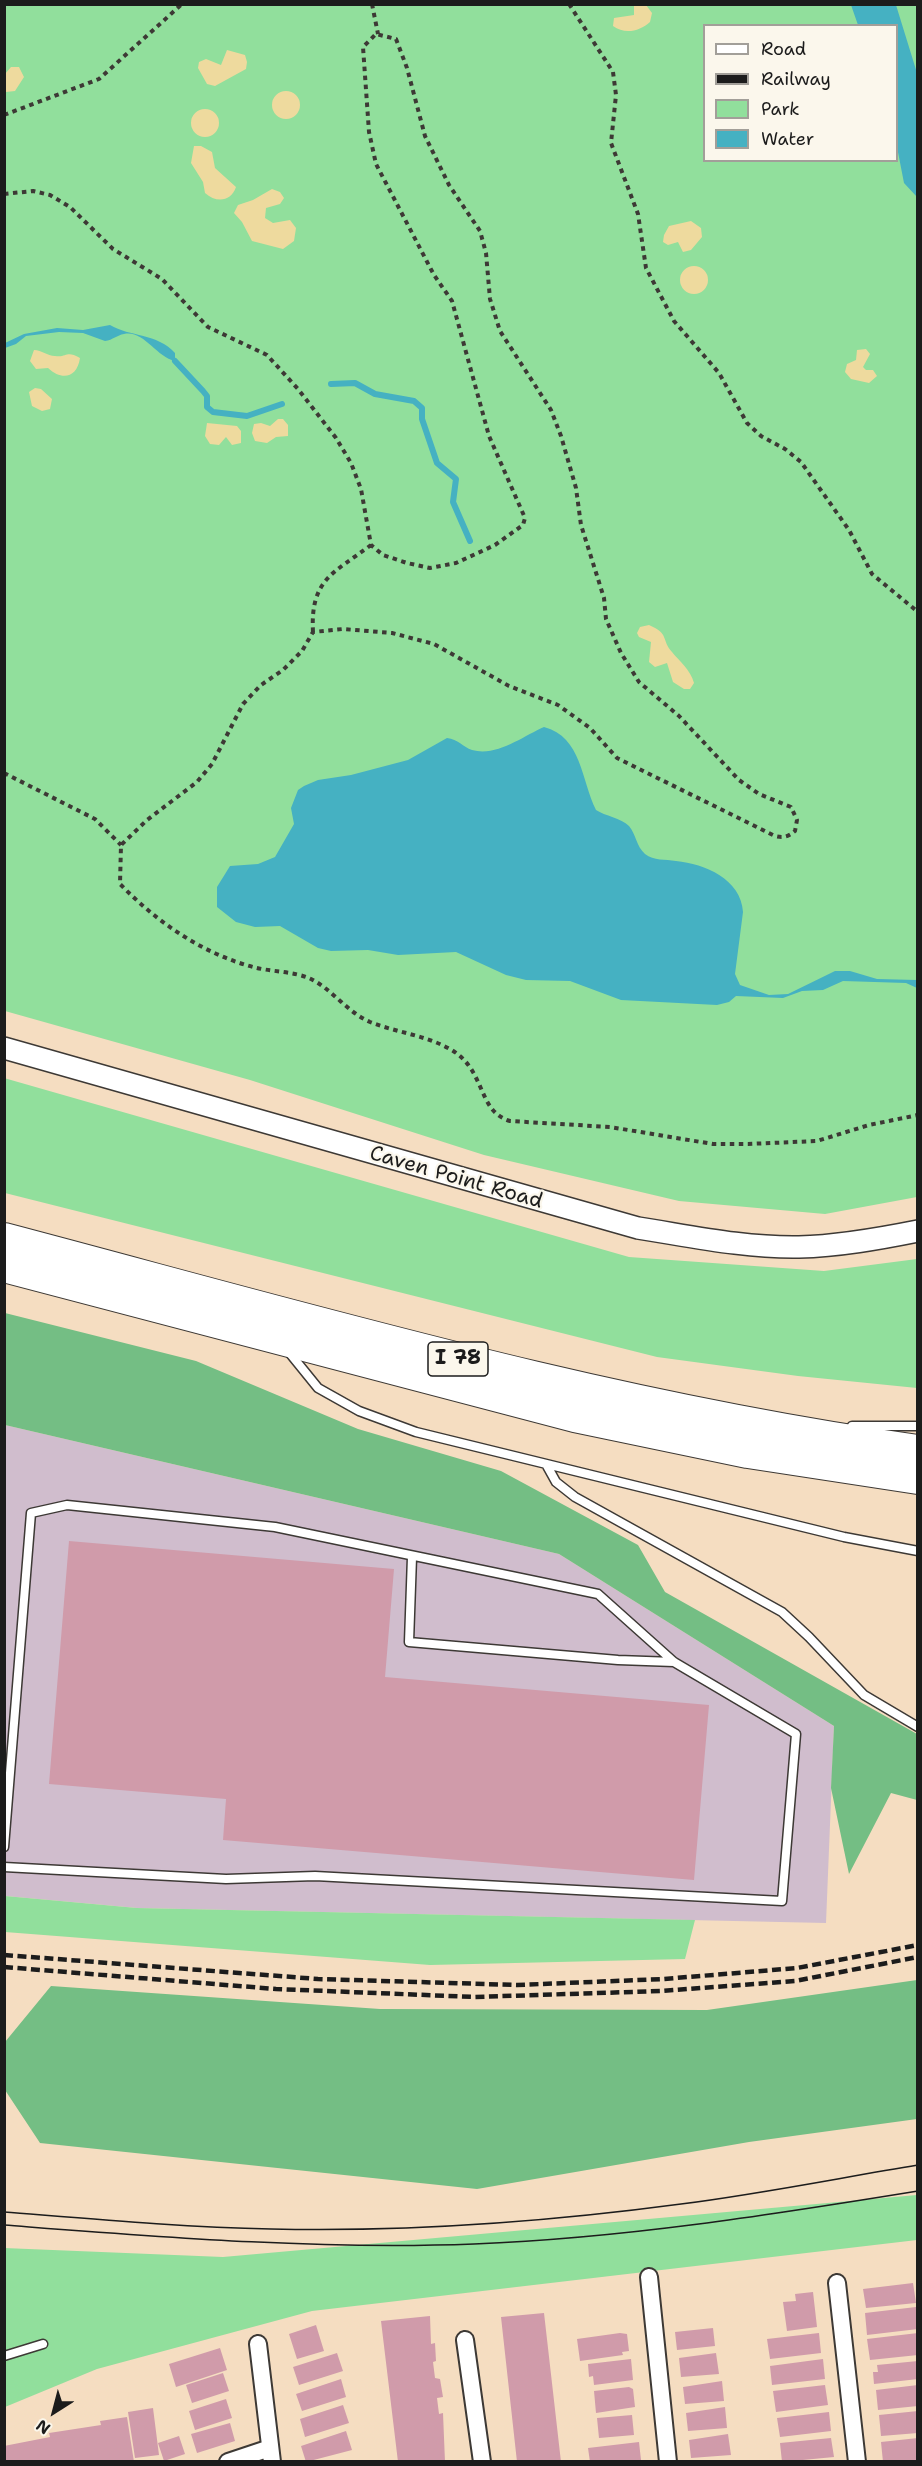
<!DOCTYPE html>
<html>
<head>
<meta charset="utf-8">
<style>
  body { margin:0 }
  #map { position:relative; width:922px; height:2466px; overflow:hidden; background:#f5ddc1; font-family:"Shantell Sans",sans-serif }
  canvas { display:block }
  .frame { position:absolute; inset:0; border:6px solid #1c1c1c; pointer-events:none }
  .legend { position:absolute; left:703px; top:24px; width:195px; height:138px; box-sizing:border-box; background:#fbf7ec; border:2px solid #a29f99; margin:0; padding:8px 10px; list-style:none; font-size:18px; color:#1c1c1c }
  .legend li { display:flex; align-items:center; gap:12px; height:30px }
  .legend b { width:30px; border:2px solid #a29f99 }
  .north { position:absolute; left:24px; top:2382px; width:60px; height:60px; -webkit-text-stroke:4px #fbf7ec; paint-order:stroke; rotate:216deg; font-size:16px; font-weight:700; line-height:24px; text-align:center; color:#1c1c1c }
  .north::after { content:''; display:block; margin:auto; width:21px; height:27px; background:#1c1c1c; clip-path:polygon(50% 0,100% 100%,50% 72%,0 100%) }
</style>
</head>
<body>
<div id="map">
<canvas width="922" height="2466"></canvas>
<div class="frame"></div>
<ul class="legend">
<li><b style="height:8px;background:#fff"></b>Road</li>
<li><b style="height:8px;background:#1c1c1c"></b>Railway</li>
<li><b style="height:16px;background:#91df9c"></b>Park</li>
<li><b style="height:16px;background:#45b1c2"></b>Water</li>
</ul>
<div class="north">N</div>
</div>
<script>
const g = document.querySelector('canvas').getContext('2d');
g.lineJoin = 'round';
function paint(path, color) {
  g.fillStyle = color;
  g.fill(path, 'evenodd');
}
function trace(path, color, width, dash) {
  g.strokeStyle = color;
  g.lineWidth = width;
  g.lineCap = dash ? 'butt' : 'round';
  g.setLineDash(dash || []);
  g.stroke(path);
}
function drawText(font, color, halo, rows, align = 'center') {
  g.font = font + ' "Shantell Sans",sans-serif';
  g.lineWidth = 4.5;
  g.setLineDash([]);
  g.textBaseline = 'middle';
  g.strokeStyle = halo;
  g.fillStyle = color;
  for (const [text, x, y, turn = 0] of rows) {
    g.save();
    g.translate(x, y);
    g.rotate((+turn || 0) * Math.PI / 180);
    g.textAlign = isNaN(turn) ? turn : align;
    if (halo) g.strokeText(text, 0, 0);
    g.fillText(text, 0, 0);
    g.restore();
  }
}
const industrial = new Path2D(`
  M5 1425 559 1554 834 1726 826 1923 137 1908 5 1896Z`);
const green = new Path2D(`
  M4 5H917V1197L825 1214 679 1201 484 1155 250 1080 5 1011ZM704 26H896V160H704Z
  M4 1078 629 1257 824 1271 917 1259V1388L798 1376 657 1357 5 1193Z
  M5 1896 137 1908 695 1920 685 1959 430 1965 5 1932Z
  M917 2195V2240L312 2311 97 2369 5 2407 4 2248 223 2257Z`);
const forest = new Path2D(`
  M5 1313 196 1361 358 1429 501 1471 638 1545 665 1592 917 1734V1800L891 1793 849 1874 831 1788 834 1726 559 1554 5 1425Z
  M917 1980V2119L749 2142 477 2189 40 2143 5 2090V2042L51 1986 380 2009 707 2010Z`);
const sand = new Path2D(`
  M634 5H646L652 13 650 22C640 31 625 35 613 26L614 18 634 15Z
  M227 50 245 55 247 62 246 69 215 86 207 84 198 68 199 62 206 59 221 65Z
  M11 67H19L24 77 15 91 6 92 5 74Z
  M272 105a14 14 0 1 1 28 0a14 14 0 1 1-28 0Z
  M191 123a14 14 0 1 1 28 0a14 14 0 1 1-28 0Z
  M194 146H201L212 152 215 168 236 187C231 202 216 203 205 193L203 182 191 163Z
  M272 189 280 192 284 198 280 204 266 208 265 218 273 223 290 220 296 228 294 241 283 249 252 241 242 222 234 213 238 205 253 200Z
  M691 221 701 228 702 237 691 250 683 252 678 242 668 245 663 242 664 235 669 226Z
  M680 280a14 14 0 1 1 28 0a14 14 0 1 1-28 0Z
  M866 349 870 354 863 367 866 370H873L877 376 869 383 851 379 845 372 847 364 856 360 857 350Z
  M34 350C42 350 47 356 55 356 67 358 66 350 80 358 77 378 62 381 48 368L36 369 30 361Z
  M35 388 41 389 52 399 50 409 42 411 32 406 29 392Z
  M278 419H283L288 425V436L276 437 267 443 255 441 252 433 254 424 261 423 270 426Z
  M207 423 237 426 241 431V443L232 445 226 437 219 445 210 444 205 436Z
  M649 625C670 634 661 640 672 652 680 662 690 669 694 683L690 689H684L673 682 667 663 655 667 649 662 651 642 639 637 637 633 640 627Z`);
const water = new Path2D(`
  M851 5H896L917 73V197L904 183 897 147 896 26 858 25Z
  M110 325C130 337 157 333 175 353V361C156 357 144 330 124 334 117 335 113 340 105 341L83 333 59 332 26 336 16 344 5 348V343L24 334 57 328 83 330Z
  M544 727C582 737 581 780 596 810 605 816 621 818 629 826 636 834 636 846 645 854 654 861 665 859 676 861 705 864 741 879 743 912L735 974 740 985 769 995 788 994 835 971H850L877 979 917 980V988L906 983 843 981 823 990 802 991 783 998 736 996 729 1002 717 1005 621 1000 570 981 526 980 506 975 456 952 398 955 368 950 331 951 318 948 280 926 255 927 236 922 217 907V887L230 866 258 864 275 857 294 824 291 808 298 790 304 786 318 780 351 775 408 760 447 738C458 739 463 747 472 750 497 757 523 736 544 727Z`);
const stream = new Path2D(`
  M175 361 203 391 207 396V407L213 412 247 416 282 404
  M331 384 355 383 375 394 414 401 422 408V419L437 463 456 479 453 502 470 541`);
const building = new Path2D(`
  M69 1541 394 1569 385 1677 709 1705 694 1880 223 1840 226 1799 49 1784Z
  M913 2283 916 2303 866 2308 863 2289Z
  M813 2292 817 2327 787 2331 783 2302 796 2301 795 2294Z
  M916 2307 918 2329 867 2335 865 2313Z
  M544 2313 561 2462H517L501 2317Z
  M430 2316 431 2344 435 2343 436 2361 433 2362 435 2378 440 2379 443 2397 437 2398 439 2414 443 2413 445 2462H398L381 2321Z
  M316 2325 324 2351 297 2359 289 2334Z
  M713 2328 715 2346 677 2350 675 2332Z
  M620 2333 627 2334 629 2351 622 2352 623 2355 580 2361 577 2339Z
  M819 2333 821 2353 770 2359 767 2339Z
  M918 2333V2355L870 2360 867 2339Z
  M220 2348 227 2370 176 2387 169 2364Z
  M337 2353 343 2371 299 2385 293 2367Z
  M716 2353 719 2374 681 2377 679 2358Z
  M631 2359 633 2380 594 2385 593 2376 589 2377 588 2364Z
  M823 2359 825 2379 772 2385 770 2366Z
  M918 2361V2379L874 2384 873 2372H878L877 2365Z
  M223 2373 229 2391 192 2403 186 2385Z
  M341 2379 346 2397 302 2411 296 2394Z
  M722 2381 724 2401 685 2404 683 2387Z
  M825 2385 828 2405 776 2412 773 2391Z
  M918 2385V2406L878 2410 876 2390Z
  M629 2387 633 2389 635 2407 596 2413 594 2391Z
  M226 2399 232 2418 195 2430 189 2411Z
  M343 2405 349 2423 305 2437 300 2419Z
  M725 2407 727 2428 688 2431 686 2413Z
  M153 2408 159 2455 135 2458 128 2412Z
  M918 2411V2433L881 2436 879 2415Z
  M829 2412 831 2431 780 2437 777 2418Z
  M632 2415 634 2435 599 2438 597 2418Z
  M127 2417 134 2462H4V2446L50 2437 49 2433 101 2425 100 2421Z
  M230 2423 235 2441 197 2453 191 2434Z
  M346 2431 352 2450 306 2462 301 2446Z
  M728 2434 731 2455 691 2458 689 2440Z
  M179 2436 185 2454 164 2461 158 2443Z
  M831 2438 834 2457 782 2462 780 2443Z
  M918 2438V2460L883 2462 881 2442Z
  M639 2442 641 2460 637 2462H590L588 2448Z`);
const path = new Path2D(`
  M372 4 378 34
  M569 4 613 72 616 95 611 143 638 214 646 268 674 321 719 373 747 423 761 436 785 449 801 462 849 530 872 574 918 612
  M4 115 99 79 182 4
  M4 194 33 191 50 195 70 207 113 249 162 279 208 327 267 355 298 389 336 438 351 463 361 489 371 545 383 555 407 563 430 568 456 563 495 545 523 525 525 518 489 436 452 301 434 275 376 164 369 132 363 47 376 34 396 39 407 68 425 136 449 185 480 231 486 253 490 299 500 331 551 410 561 436 576 488 581 525 604 598 606 619 621 653 639 682 679 716 739 780 759 794 791 807 797 820 795 831C788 837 783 838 775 836L617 758 590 728 558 705 509 686 434 644 392 633 343 629 313 632 302 651 283 670 261 685 243 704 212 764 197 782 147 820 121 845 120 884 125 889C160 924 204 954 253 967 271 972 294 971 311 979 333 990 347 1012 370 1022 395 1032 424 1035 448 1048 487 1068 476 1111 510 1121L610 1127 713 1144H748L817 1141 869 1125 918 1115
  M313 632C310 579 334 573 371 545
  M4 773 95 819 121 845`);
const service = new Path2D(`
  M288 1351 318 1388 359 1411 416 1432 844 1537 918 1551
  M852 1426H918
  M546 1464 556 1482 575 1497 782 1612 809 1637 864 1695 918 1727
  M412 1557 409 1642 618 1660 674 1662
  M4 1847 31 1513 67 1505 275 1527 598 1594 674 1662 796 1734 782 1901 315 1876 226 1879 4 1867
  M4 2356 43 2344`);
const minor = new Path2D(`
  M649 2277 668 2462
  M837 2283 857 2462
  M465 2340 482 2462
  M258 2344 272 2462
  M228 2462 270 2448`);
const tertiary = new Path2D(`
  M4 1048 638 1228C690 1236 745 1248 799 1247 839 1246 878 1239 918 1231`);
const motorway = new Path2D(`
  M4 1239C307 1319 607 1408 918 1451
  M4 1266 575 1416 748 1452 918 1478`);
const tram = new Path2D(`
  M4 2212C93 2219 182 2227 271 2229 407 2232 546 2222 681 2204 760 2194 839 2178 918 2165
  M4 2225C161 2237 317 2250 474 2244 624 2238 770 2215 918 2191`);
const rail = new Path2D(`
  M4 1955 318 1979 517 1985 664 1979 797 1968 918 1945
  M4 1967 276 1989 475 1997 661 1991 795 1981 918 1957`);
const shields = [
  [458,1359,60]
];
const shieldNames = [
  ["I 78",458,1359]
];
const streetNames = [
  ["Caven Point Road",456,1178,16]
];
paint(industrial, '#d0bdcd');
paint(green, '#91df9c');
paint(forest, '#74be84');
paint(sand, '#eeda9e');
paint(water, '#45b1c2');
trace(stream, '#45b1c2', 6);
paint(building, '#d09baa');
trace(service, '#3d3935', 11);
trace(minor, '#3d3935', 20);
trace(tertiary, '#3d3935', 24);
trace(motorway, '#3d3935', 34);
trace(path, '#3d3935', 4, [4.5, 4.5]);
trace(service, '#fff', 8);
trace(minor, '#fff', 16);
trace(tertiary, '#fff', 21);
trace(motorway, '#fff', 32);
trace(tram, '#1c1c1c', 1.5);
trace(rail, '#1c1c1c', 4.5, [9, 4.5]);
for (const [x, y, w] of shields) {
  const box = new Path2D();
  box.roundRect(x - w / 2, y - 17, w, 34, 4.5);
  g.fillStyle = '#fbf7ec';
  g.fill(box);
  trace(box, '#1c1c1c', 1.5);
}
drawText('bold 20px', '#1c1c1c', null, shieldNames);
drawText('21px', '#1c1c1c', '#fbf7ec', streetNames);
</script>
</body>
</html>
